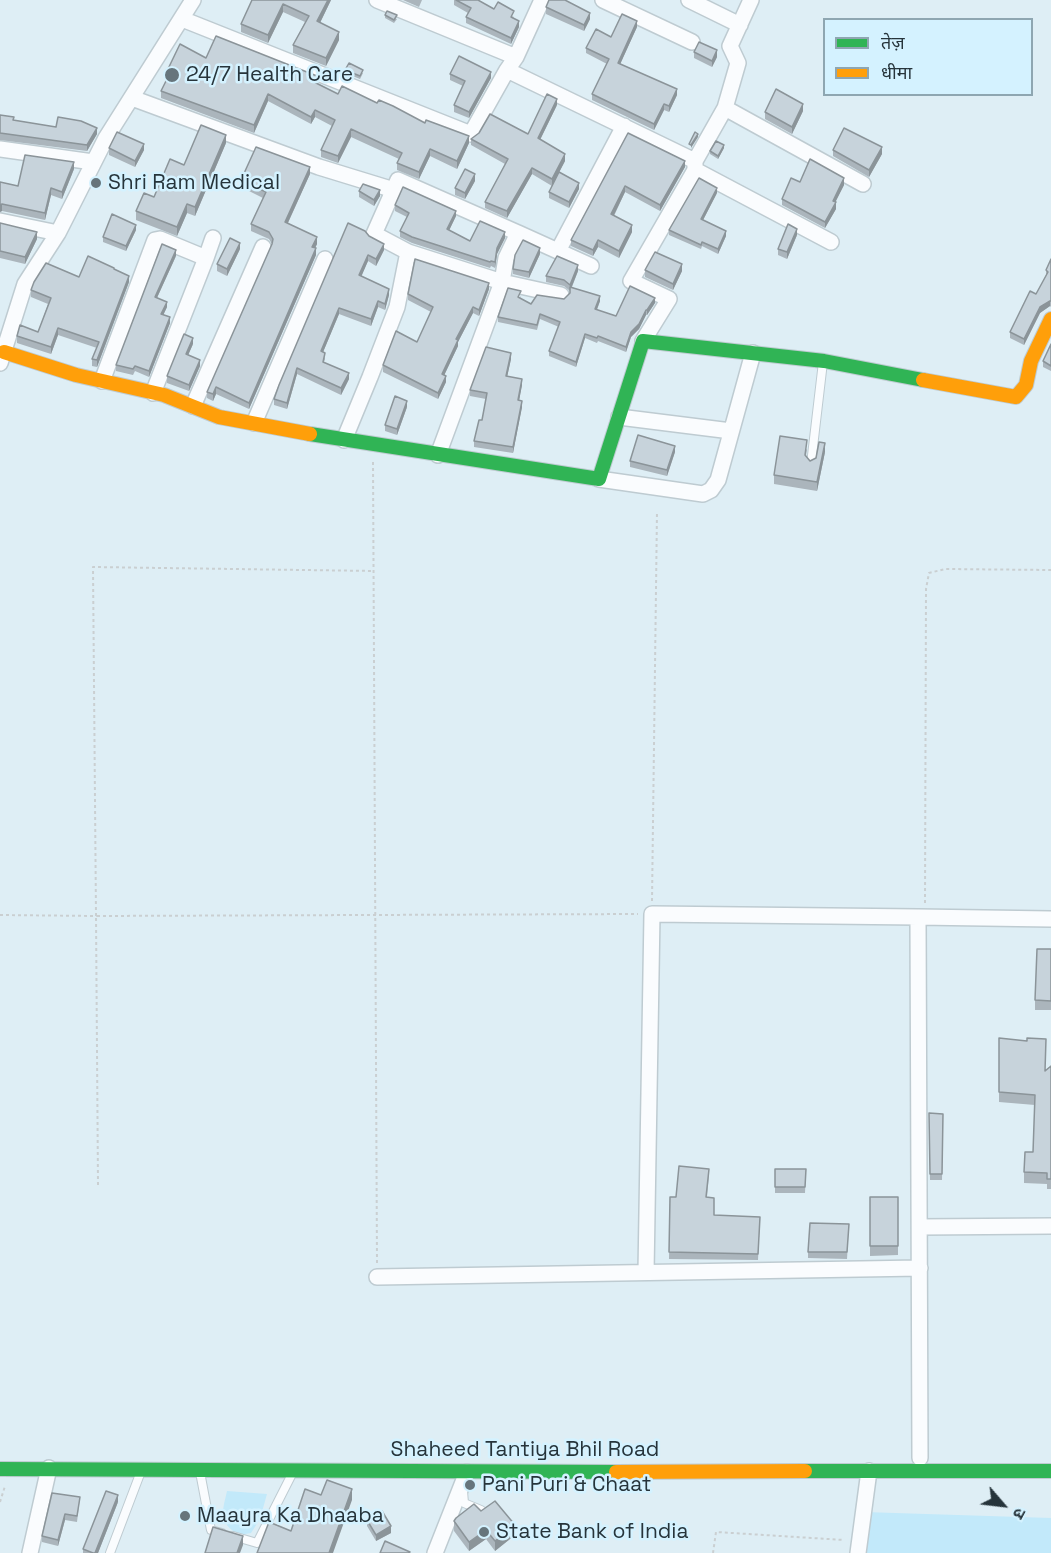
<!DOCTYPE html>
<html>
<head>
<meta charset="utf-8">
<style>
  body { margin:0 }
  #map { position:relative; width:1051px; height:1553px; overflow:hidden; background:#deeef5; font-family:"Space Grotesk","Noto Sans Devanagari",sans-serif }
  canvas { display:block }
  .legend { position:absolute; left:823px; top:18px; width:210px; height:78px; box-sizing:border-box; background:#d4f2ff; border:2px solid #8ea6b1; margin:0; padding:8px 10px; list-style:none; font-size:18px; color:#26343b }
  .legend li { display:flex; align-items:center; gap:12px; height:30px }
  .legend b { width:30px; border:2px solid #8ea6b1 }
  .north { position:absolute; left:973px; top:1475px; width:60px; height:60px; -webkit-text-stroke:4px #d4f2ff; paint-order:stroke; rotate:118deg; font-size:16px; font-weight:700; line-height:24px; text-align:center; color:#26343b }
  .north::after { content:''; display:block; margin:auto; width:21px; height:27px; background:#26343b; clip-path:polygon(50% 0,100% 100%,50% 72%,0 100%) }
</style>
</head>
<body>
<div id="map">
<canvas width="1051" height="1553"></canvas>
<ul class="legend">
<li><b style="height:8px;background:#30b455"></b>तेज़</li>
<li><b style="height:8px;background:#ff9f0a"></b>धीमा</li>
</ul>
<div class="north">उ</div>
</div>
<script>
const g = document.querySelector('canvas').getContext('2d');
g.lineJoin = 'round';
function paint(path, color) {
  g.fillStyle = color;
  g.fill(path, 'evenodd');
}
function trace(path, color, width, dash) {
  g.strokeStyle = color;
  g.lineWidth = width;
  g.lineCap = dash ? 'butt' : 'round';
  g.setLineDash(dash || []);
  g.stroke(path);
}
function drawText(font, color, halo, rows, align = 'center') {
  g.font = font + ' "Space Grotesk",sans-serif';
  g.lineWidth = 5;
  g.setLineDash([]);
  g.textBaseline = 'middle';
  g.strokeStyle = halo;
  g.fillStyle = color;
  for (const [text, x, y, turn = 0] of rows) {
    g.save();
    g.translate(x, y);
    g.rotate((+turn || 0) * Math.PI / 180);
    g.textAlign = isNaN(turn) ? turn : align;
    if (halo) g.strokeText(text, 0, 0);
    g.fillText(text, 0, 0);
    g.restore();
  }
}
const green = new Path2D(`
  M227 1491 267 1494 260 1519 251 1533 239 1535C218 1522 222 1513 227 1491Z
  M864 1512 1051 1518V1553H858Z`);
const path = new Path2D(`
  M373 462 377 1263
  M652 901 657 511
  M925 903 926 589 929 573 945 569 1051 570
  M0 915 96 916 93 567 374 571
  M98 1185 96 916 638 914
  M0 1502 5 1486
  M713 1553 716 1532 844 1540`);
const lane = new Path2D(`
  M811 464 823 362
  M200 1472 211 1530 222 1533
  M463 1491 464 1503 481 1510
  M233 1536 257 1543 292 1474
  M110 1553 140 1474`);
const street = new Path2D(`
  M377 0 516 57 507 70 695 161
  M603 0 692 42
  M689 0 740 25
  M182 19 471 134 507 70
  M516 57 542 0
  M132 98 319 167 394 190
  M725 108 738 63 730 46 751 0
  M0 149 93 162
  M695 170 831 242
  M0 221 58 233
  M518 233 591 266
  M558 251 624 126
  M408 252 502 282 438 455
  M643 341 669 299 631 281 695 170V161L725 108 863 184
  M0 363 25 284 58 233 106 138 193 0
  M102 381 155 240 160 239 206 258 213 238
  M153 393 206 258
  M193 406 263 247
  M619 417 731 431
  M254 423 325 259
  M344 440 370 377 397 307 408 252 374 234 398 180 518 233 506 258 502 282 561 295
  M599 479 703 494 711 490 718 480 753 353
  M920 1227 1051 1226
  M646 1272 652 914 918 917
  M377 1277 920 1268
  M920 1458 918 917 1051 919
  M30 1553 49 1468
  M435 1553 467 1472
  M858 1553 869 1471`);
const fast = new Path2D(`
  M310 434 599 479 643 341 824 361 923 380
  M0 1469 616 1472
  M805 1471H1051`);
const slow = new Path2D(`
  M4 352 76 375 164 395 219 417 310 434
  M923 380 1016 397 1026 385 1031 361 1051 319
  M616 1472 805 1471`);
const wall = new Path2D(`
  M252 0H331L320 23 339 40 326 66 293 53V45L305 22 283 12 268 43 241 32V24Z
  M403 0H422L419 7Z
  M454 0H478L494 9 514 17 513 18 519 27 511 44 466 23V17L468 13 454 5Z
  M546 7 590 19 584 31 546 14Z
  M385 15 397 19 394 23 385 18Z
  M637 27 620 64 677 95 669 112 664 110 654 130 592 100V94L607 64 586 53V48Z
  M694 52 717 57 712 67 694 58Z
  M206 58 317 83 338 94 377 103 425 123 469 143 457 169 430 156 419 179 397 170V163L399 159 351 137 338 163 321 157V150L332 126 315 117 311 124 268 101 254 133 161 98V91L167 79V71Z
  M345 70 363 73 360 79 345 73Z
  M450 74 491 78 469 118 454 112V105L463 86 450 80Z
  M557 105 540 140 565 161 552 186 532 174 507 218 485 208V202L505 164 471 145V139L528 134Z
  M803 111 792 134 765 119V112Z
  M0 115 14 120 97 134 87 151 0 140Z
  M628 133 685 167 660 211 625 192 614 216 632 232 619 258 598 247 593 256 571 246V240Z
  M226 143 195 216 187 213 177 236 136 220V211L154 197 184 165Z
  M109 148 144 150 135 167 109 155Z
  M724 148 718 159 710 154V151Z
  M833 150 882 154 869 177 833 156Z
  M74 169 62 199 51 195 45 220 2 211 0 212V182L18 186Z
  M310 174 288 223 317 244 315 248 316 255 249 409 216 394 213 401 207 398V392L272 244 269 239 251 231V224L263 198 241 187V180Z
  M475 181 465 199 455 195V188Z
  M800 182 844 185 835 202 836 209 825 228 782 205V199Z
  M579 189 569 208 549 198V192Z
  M359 191 380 196 374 206 359 197Z
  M717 193 703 220 726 236 718 254 702 246 701 249 669 235V230Z
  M395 205 456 216 449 230 470 241 505 238 497 254 495 268 491 266 490 268 412 243 400 237V231L407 217 395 211Z
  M0 223 37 239 25 264 0 258Z
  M136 230 126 251 103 242V237Z
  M797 235 787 259 778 255V249Z
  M369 236 384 250 376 266 368 261 361 276 389 295 385 310 378 307 371 326 339 314 323 352 325 359 324 362 349 379 341 395 297 374 287 409 274 405V399Z
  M240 249 227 276 217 271V264Z
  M540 254 529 278 513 274V269Z
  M176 256 157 298 167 307 163 315 170 323 149 377 135 371 133 375 116 371V365Z
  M1051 259V307L1050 306 1040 313 1024 345 1010 338V332L1036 294 1046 275V270Z
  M114 270 129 282 97 367 92 366V359L97 348 58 335 51 354 17 343V336L38 332 48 304 31 297V290L79 277Z
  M645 270 682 271 673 290 645 277Z
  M578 271 572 287 600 301 597 310 616 316 655 303 647 315H646L639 329 631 337 626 352 598 341 597 343 585 338 576 367 549 356V351L559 327 540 319 537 330 498 322V317L521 296 520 298 531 304 564 299 570 293V291L564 286 546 282V276Z
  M489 289 479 316 473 313 458 342V346L444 375 446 382 438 399 383 372V365L417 342 431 312 408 300V294Z
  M193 344 188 355 200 366 189 391 167 383V376Z
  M1051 344V371L1043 367V361Z
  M511 359 507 377 522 385 519 401 522 407 513 453 474 447V441L482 420 486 399 470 396V390Z
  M407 407 397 435 385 431V425Z
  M807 449 806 456 810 461 816 458 825 452 817 491 774 484V475Z
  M675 452 667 476 630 467V461Z
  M1051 949V1010H1035V1000Z
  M999 1038 1045 1070 1051 1066V1189H1047V1184L1024 1183V1172L1033 1152 1035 1105 999 1102Z
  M929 1113 943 1114 942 1180H930Z
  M775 1169H806L805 1193H775Z
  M709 1175 707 1197 714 1215 760 1217 758 1260 669 1259 670 1197H676Z
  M870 1197H898V1255L870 1256Z
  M849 1224 847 1259 808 1258V1252Z
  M80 1497 77 1522 65 1520 58 1546 42 1542V1536Z
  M118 1502 98 1553H83V1549Z
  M481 1511 515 1535 495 1551 486 1539 469 1551 454 1531V1521Z
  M367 1520 391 1533 376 1541 367 1526Z`);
const shadedWall = new Path2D(`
  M328 0H331L317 29V21Z
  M283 4V12L268 43V35Z
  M590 13V19L584 31V25Z
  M519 21V27L511 44V38Z
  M637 21V27L618 69V63Z
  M339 32V40L326 66V58Z
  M717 50V57L712 67V61Z
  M491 72V78L469 118V112Z
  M677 89V95L669 112V106Z
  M268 94V101L254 133V125Z
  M557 99V105L538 144V138Z
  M664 104V110L654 130V124Z
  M803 104V111L792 134V127Z
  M315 110V117L311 124V117Z
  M97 128V134L87 151V145Z
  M351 129V137L338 163V156Z
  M698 134V137L691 148V145Z
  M226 135V143L195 216V207Z
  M469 136V143L457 169V161Z
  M144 144V150L135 167V161Z
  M724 145V148L718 159V156Z
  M882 147V154L869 177V170Z
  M430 149V156L419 179V172Z
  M565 154V161L552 186V179Z
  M685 161V167L660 211V205Z
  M74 162V169L62 199V192Z
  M310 167V174L285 229V222Z
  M532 168V174L507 218V211Z
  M475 174V181L465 199V193Z
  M844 178V185L833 207V201Z
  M579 183V189L569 208V202Z
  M625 186V192L611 221V214Z
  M51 188V195L45 220V213Z
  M717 188V193L701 224V219Z
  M380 190V196L374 206V200Z
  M836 202V209L825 228V222Z
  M2 204V211L0 212V205Z
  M187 204V213L177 236V227Z
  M456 211V216L447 235V229Z
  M136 225V230L126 251V246Z
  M632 225V232L619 258V251Z
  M797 229V235L787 259V252Z
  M726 231V236L718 254V249Z
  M37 232V239L25 264V257Z
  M505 232V238L497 254 495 268V262L497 248Z
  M317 237V244L312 254V247Z
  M598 240V247L593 256V250Z
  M240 243V249L227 276V269Z
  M384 244V250L376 266V259Z
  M316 248V255L249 409V403Z
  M540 248V254L529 278V272Z
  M176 250V256L155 302V297Z
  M368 255V261L359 282V275Z
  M682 264V271L673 290V284Z
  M578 265V271L570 291V285Z
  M129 276V282L97 367V360Z
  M489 283V289L479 316V310Z
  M389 289V295L385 310V304Z
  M600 296V301L595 314V309Z
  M655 298V303L647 315V310Z
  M378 301V307L371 326V319Z
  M1050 301V306L1040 313 1024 345V339L1040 307Z
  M167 302V307L161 320V314Z
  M473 307V313L458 342V346L442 380V374L456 339Z
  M339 308V314L321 357V351Z
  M646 310V315L639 329 631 337 626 352V347L631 332Z
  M170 317V323L149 377V371Z
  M58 328V335L51 354V347Z
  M585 334V338L576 367V362Z
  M193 338V344L186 360V354Z
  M511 353V359L506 382V376Z
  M200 360V366L189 391V385Z
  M297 368V374L287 409V403Z
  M349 373V379L341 395V388Z
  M446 376V382L438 399V393Z
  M522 379V385L518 406V400Z
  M216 387V394L213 401V394Z
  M407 401V407L397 435V429Z
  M522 401V407L513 453V447Z
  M825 443V452L817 491V482Z
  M675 446V452L667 476V470Z
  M352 1489V1500L333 1553H329Z
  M118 1495V1502L98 1553H95Z
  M65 1514V1520L58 1546V1540Z
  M515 1525V1535L495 1551V1541Z
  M391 1526V1533L376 1541V1535Z
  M486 1530V1539L469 1551V1542Z
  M243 1536V1545L240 1553H237Z`);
const building = new Path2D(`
  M252 0H328L317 21 339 32 326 58 293 45 309 16 283 4 268 35 241 24Z
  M456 0H478L494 9 498 2 514 11 511 17 519 21 511 38 466 17 471 8Z
  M549 0H565L590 13 584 25 546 7Z
  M387 11 397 15 394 20 385 15Z
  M622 14 637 21 618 63 677 89 669 106 664 104 654 124 592 94 609 59 586 48 596 29 611 37Z
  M216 36 317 76 314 82 338 94 342 86 377 103 379 100 393 106 425 123 426 120 469 136 457 161 430 149 419 172 397 163 402 153 351 129 338 156 321 150 335 120 315 110 311 117 268 94 254 125 161 91 170 73 167 71 180 44 206 58Z
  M699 42 717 50 712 61 694 52Z
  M459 56 491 72 469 112 454 105 465 81 450 74Z
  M349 63 363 70 360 76 345 70Z
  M776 89 803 104 792 127 765 112Z
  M547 94 557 99 538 138 565 154 552 179 532 168 507 211 485 202 508 159 471 139 479 133 490 114 528 134Z
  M0 115 14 117 13 120 56 127 58 117 81 121 97 128 87 145 0 133Z
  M201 125 226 135 195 207 187 204 177 227 136 211 144 193 154 197 170 159 184 165Z
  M844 128 882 147 869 170 833 150Z
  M117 132 144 144 135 161 109 148Z
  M695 132 698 134 691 145 689 144Z
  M628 133 685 161 660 205 625 186 611 214 632 225 619 251 598 240 593 250 571 240Z
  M716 141 724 145 718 156 710 151Z
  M256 147 310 167 285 222 317 237 312 247 316 248 249 403 216 387 213 394 207 392 272 244 273 239 269 232 251 224 266 192 241 180Z
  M25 155 74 162 62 192 51 188 45 213 2 204 0 205V182L18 186Z
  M810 159 844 178 833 201 836 202 825 222 782 199 791 178 800 182Z
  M465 169 475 174 465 193 455 188Z
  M559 172 579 183 569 202 549 192Z
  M699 178 717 188 701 219 726 231 718 249 702 242 701 245 669 230Z
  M363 184 380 190 374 200 359 191Z
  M403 187 456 211 447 229 470 241 480 221 505 232 497 248 495 262 491 261 490 262 412 237 400 231 409 213 395 205Z
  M112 214 136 225 126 246 103 237Z
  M0 223 37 232 25 257 0 251Z
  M348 223 365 231 369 236 384 244 376 259 368 255 359 275 389 289 385 304 378 301 371 319 339 308 321 351 325 353 323 362 349 373 341 388 297 368 287 403 274 399 279 385Z
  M788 224 797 229 787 252 778 249Z
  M230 238 240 243 227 269 217 264Z
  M523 240 540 248 529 272 513 269 515 255Z
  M162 244 176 250 155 297 167 302 161 314 170 317 149 371 135 366 133 369 116 365Z
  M655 252 682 264 673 284 645 270Z
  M88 256 114 268V269L129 276 97 360 92 359 99 342 58 328 51 347 17 336 20 325 38 332 51 298 31 290 34 282 46 263 79 277Z
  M557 256 578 265 570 285 564 280 546 276Z
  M415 259 489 283 479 310 473 307 456 339 458 340 442 374 446 376 438 393 383 365 396 331 417 342 433 307 408 294Z
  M1051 259V301H1050L1040 307 1024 339 1010 332 1030 291 1036 294 1048 272 1046 270Z
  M630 286 655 298 647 310H646L639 324 631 332 626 347 598 336 597 338 585 334 576 362 549 351 560 322 540 314 537 325 498 317 508 288 521 291 518 297 531 304 537 295 564 299 570 293V287L600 296 595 309 616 316Z
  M184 334 193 338 186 354 200 360 189 385 167 376Z
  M1051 344V366L1043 361Z
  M486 347 511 353 506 376 522 379 518 400 522 401 513 447 474 441 479 420H482L487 393 470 390Z
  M395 396 407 401 397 429 385 425Z
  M638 435 675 446 667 470 630 461Z
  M780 436 807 440 805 455 810 461 816 458 819 442 825 443 817 482 774 475Z
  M1037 949H1051V1001L1035 1000Z
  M999 1038 1027 1041V1038L1046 1039 1045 1071 1051 1066V1179H1047V1173L1024 1172 1025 1152H1033L1035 1095 999 1092Z
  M929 1113 943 1114 942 1174H930Z
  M679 1166 709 1169 706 1197 714 1198V1215L760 1217 758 1254 669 1252 670 1197H676Z
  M775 1169H806L805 1187H775Z
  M870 1197H898V1246H870Z
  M810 1223 849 1224 847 1252H808Z
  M327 1480 352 1489 329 1553H257L269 1522 291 1531 305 1489 321 1495Z
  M106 1491 118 1495 95 1553H93L83 1549Z
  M52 1493 80 1497 77 1516 65 1514 58 1540 42 1536Z
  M495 1501 515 1525 495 1541 486 1530 469 1542 454 1521 456 1518 474 1504 481 1511Z
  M382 1511 391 1526 376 1535 367 1520Z
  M213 1527 243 1536 237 1553H205Z
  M385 1541 410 1552 409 1553H380Z`);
const markers = [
  [172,75,8,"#66757c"],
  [96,183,6,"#66757c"],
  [470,1485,6,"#66757c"],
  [185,1516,6,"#66757c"],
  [484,1532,6,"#66757c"]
];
const poiNames = [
  ["24/7 Health Care",186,75],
  ["Shri Ram Medical",108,183],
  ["Pani Puri & Chaat",482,1485],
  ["Maayra Ka Dhaaba",197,1516],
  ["State Bank of India",496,1532]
];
const streetNames = [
  ["Shaheed Tantiya Bhil Road",525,1450]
];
paint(green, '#c2e9fa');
trace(lane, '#becbd1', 10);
trace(street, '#becbd1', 18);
trace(fast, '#becbd1', 16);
trace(slow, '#becbd1', 16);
trace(path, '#cacfd1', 2, [3, 3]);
trace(lane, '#fafcfe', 8);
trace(street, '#fafcfe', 15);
trace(fast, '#30b455', 14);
trace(slow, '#ff9f0a', 14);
paint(wall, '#abb5bc');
paint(shadedWall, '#8b9499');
paint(building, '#c7d3db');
trace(building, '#8b9499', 1.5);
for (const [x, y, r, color] of markers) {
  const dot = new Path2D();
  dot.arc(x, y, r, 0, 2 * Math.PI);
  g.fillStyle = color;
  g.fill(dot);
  trace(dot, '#d4f2ff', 2);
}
drawText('21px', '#26343b', '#d4f2ff', poiNames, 'left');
drawText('21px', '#26343b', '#d4f2ff', streetNames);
</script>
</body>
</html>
